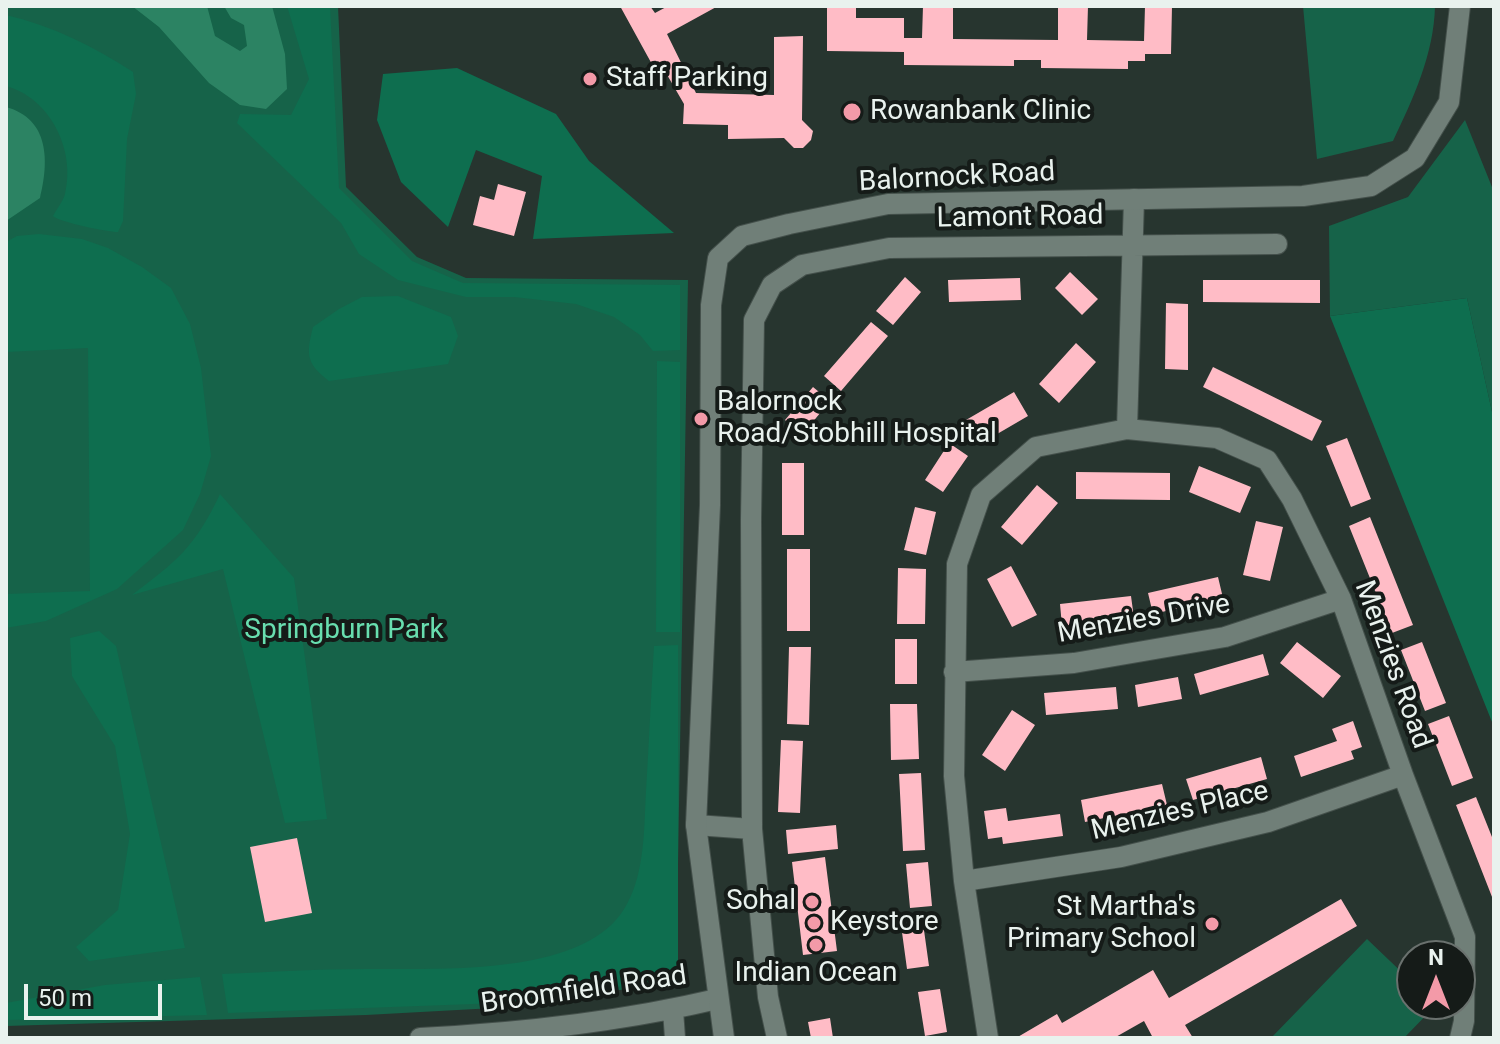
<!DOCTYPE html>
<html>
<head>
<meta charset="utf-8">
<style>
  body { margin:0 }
  #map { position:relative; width:1500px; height:1044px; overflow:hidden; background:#27352f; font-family:Roboto,sans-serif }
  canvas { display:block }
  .frame { position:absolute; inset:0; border:8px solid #e9f2ee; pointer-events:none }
  .north { position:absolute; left:1396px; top:940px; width:80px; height:80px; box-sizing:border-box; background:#151b18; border:2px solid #6a716e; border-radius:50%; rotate:0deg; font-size:22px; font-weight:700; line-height:32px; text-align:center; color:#e9f2ee }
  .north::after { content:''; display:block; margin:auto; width:28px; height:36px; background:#f39aa8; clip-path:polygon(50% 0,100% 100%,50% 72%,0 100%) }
  .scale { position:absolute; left:24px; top:984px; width:138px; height:36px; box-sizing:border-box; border:4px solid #e9f2ee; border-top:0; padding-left:10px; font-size:24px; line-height:28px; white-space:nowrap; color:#e9f2ee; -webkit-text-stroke:6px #151b18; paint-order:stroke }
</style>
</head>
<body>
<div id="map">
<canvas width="1500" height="1044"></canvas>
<div class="frame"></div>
<div class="north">N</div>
<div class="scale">50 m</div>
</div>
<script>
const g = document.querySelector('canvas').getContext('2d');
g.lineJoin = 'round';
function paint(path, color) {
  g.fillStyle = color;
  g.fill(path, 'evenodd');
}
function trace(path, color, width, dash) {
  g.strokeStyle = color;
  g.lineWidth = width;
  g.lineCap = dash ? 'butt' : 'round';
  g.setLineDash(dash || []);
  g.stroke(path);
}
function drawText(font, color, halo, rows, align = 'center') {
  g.font = font + ' Roboto,sans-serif';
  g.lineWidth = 8;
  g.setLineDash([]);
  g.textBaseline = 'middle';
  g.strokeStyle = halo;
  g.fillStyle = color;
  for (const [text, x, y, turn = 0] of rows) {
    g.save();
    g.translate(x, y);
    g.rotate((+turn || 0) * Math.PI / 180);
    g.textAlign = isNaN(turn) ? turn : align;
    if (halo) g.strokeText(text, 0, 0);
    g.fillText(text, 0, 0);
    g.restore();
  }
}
const green = new Path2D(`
  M6 6H338L346 187 417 257 466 278 688 280 676 982 494 1008 366 1015 6 1026Z
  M1303 6H1435C1434 54 1413 99 1393 141L1317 159Z
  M1465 120 1494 192V421L1467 298 1330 316 1329 226 1408 197Z
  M1367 939 1412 982V1004L1436 1005 1404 1038H1271Z`);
const forest = new Path2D(`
  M287 6H330L339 188 412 261 463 283 680 285V350L653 351 640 335 614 317 576 304 514 297H466L398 280 359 254 341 223 237 123 240 114 291 115 309 79Z
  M6 15C53 26 93 46 133 72L136 94 127 139 123 221 118 232C107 232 59 222 53 216 57 209 63 201 65 194 76 150 50 98 6 86Z
  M457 68 556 114 589 161 674 233 533 239 542 176 476 150 448 227 401 182 377 120 383 74Z
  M39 234 82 239 108 248 142 267 171 288 190 324 201 368 211 456 200 494 183 530 117 589 46 621 6 628V594L90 591 88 348 6 352V242L17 236Z
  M398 296 451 317 458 336 448 364 329 381C306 363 306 355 313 327L339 309 362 297Z
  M1467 298 1494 421V727L1330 316Z
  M657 361 680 362V632H656Z
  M220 494 294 578 327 819 285 823 223 569 132 595C177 561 195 547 220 494Z
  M99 631 116 646 185 948 89 961 76 947 118 910 130 834 115 746 72 676 70 638Z
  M678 645V977L528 1002 228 1013 222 974C270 972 319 969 367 969 438 968 589 978 627 904 645 871 644 828 646 791 649 743 651 694 654 646Z
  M200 977 207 1015 6 1020V1003L105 985Z`);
const water = new Path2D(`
  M132 6H207L215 36 240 51 247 46 244 25 231 18 224 6H272L285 54 287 89 266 109 240 105 209 83 159 27Z
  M6 107C50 119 49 162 40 198L6 221Z`);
const building = new Path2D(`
  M620 6H650L655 13 668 6H718L667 34 696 93 774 95V37L803 36 802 120 813 131 811 140 803 148H794L784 138 728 139V125L683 124 684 104 666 73 659 77Z
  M827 6H856V18H904V38H922L923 6H953V39L1058 40V6H1088L1087 40 1144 41 1145 6H1172L1171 54H1145V61H1128V69L1041 68V60H1014V66L904 65V52L827 51Z
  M498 184 526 192 514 236 473 225 480 196 494 200Z
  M1070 272 1098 299 1082 315 1055 288Z
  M905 277 921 292 893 325 876 311Z
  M1020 278 1021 300 949 302 948 280Z
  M1203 280H1320V303L1203 302Z
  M1166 303 1188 304V370L1165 369Z
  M871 322 888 336 841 391 824 376Z
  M1076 343 1096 362 1059 403 1039 384Z
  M1213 367 1322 421 1312 441 1203 387Z
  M813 387 830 401 802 435 785 420Z
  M1014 392 1028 416 980 444 966 420Z
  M1347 438 1371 499 1351 507 1326 446Z
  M949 443 968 456 943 492 925 480Z
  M782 463H804V535H782Z
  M1199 466 1251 487 1240 513 1189 492Z
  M1076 472 1170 473V500L1076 499Z
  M1037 485 1058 503 1022 545 1001 527Z
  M915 507 936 512 926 555 904 550Z
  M1370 517 1413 625 1392 633 1349 526Z
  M1256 521 1283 527 1270 581 1243 575Z
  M787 549H810V631H787Z
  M1011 566 1037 615 1012 627 987 579Z
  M898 568 926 569 925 624H897Z
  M1218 577 1223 598 1153 614 1148 593Z
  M1131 596 1134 618 1062 626 1060 604Z
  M895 639H917V684H895Z
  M1297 642 1341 676 1323 698 1280 663Z
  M1422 642 1446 703 1425 711 1401 650Z
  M789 647H811L809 725 787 724Z
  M1263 654 1269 675 1200 695 1194 674Z
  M1178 677 1182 699 1138 707 1135 685Z
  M1116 687 1118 709 1046 715 1044 693Z
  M890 704H917L919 759 891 760Z
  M1012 710 1035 725 1005 771 982 755Z
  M1449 716 1473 778 1452 786 1428 724Z
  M1353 721 1362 747 1351 751 1354 759 1301 777 1294 756 1337 741 1332 729Z
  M781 740 803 741 800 813 778 812Z
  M1261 757 1267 779 1193 800 1186 779Z
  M921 773 925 850 903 851 899 774Z
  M1162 784 1167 805 1085 822 1081 800Z
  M1476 797 1494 842V902L1456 805Z
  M1006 808 1008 821 1060 814 1063 836 1003 844 1002 837 988 839 984 811Z
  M836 825 838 849 788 854 786 830Z
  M297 838 312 913 265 922 250 847Z
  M825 857 837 951 803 955 792 862Z
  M928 862 932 906 910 908 906 864Z
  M1341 899 1357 926 1185 1025 1193 1038H1153L1144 1021 1114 1038H1016L1057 1014 1062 1023 1153 970 1169 998Z
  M923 923 929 966 907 969 901 925Z
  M940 989 947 1032 925 1036 918 992Z
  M830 1018 833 1038H811L808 1022Z`);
const minor = new Path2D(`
  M1127 429 1134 199
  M954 672 1074 663 1225 637 1341 599
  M696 825 752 829
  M964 881 1121 857 1268 822 1403 775
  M673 1010 675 1038
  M420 1038C519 1033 620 1022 717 999
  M777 1038 768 997 752 829 751 519 754 320 772 285 802 265 889 248 1277 244
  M988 1038 964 881 954 776 957 564 981 495 1036 447 1127 429 1217 438 1267 460 1292 499 1341 599 1403 775 1465 937 1464 1021 1460 1038`);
const tertiary = new Path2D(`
  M724 1038 696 825 710 505 711 305 718 258 742 236 789 224 888 204 1303 196 1371 186 1415 158 1449 102 1460 6`);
const markers = [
  [590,79,8,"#f39aa8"],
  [852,112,10,"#f39aa8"],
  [701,419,8,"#f39aa8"],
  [812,902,8,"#f39aa8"],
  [814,923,8,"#f39aa8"],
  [1212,924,8,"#f39aa8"],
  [816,945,8,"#f39aa8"]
];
const poiNames = [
  ["Staff Parking",606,79],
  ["Rowanbank Clinic",870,112],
  ["Balornock",717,403],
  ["Road/Stobhill Hospital",717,435],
  ["Sohal",796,902,"right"],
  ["St Martha's",1196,908,"right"],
  ["Primary School",1196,940,"right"],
  ["Keystore",830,923],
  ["Indian Ocean",816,974,"center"]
];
const streetNames = [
  ["Balornock Road",957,178,-3],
  ["Lamont Road",1020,218,-1],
  ["Menzies Drive",1144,620,-10],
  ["Menzies Road",1392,665,70],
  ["Menzies Place",1180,812,-13],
  ["Broomfield Road",584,991,-8]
];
const parkNames = [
  ["Springburn Park",344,631]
];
paint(green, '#166349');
paint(forest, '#0e6e4f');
paint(water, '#2c8363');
paint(building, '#ffbcc6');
trace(minor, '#44504b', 22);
trace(tertiary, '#44504b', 22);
trace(minor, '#707f78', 20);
trace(tertiary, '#707f78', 20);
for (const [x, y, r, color] of markers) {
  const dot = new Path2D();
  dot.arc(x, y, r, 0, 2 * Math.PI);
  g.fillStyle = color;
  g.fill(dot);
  trace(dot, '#151b18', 3);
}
drawText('28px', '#e9f2ee', '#151b18', poiNames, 'left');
drawText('28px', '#e9f2ee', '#151b18', streetNames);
drawText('28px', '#68deaf', '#151b18', parkNames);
</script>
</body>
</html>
